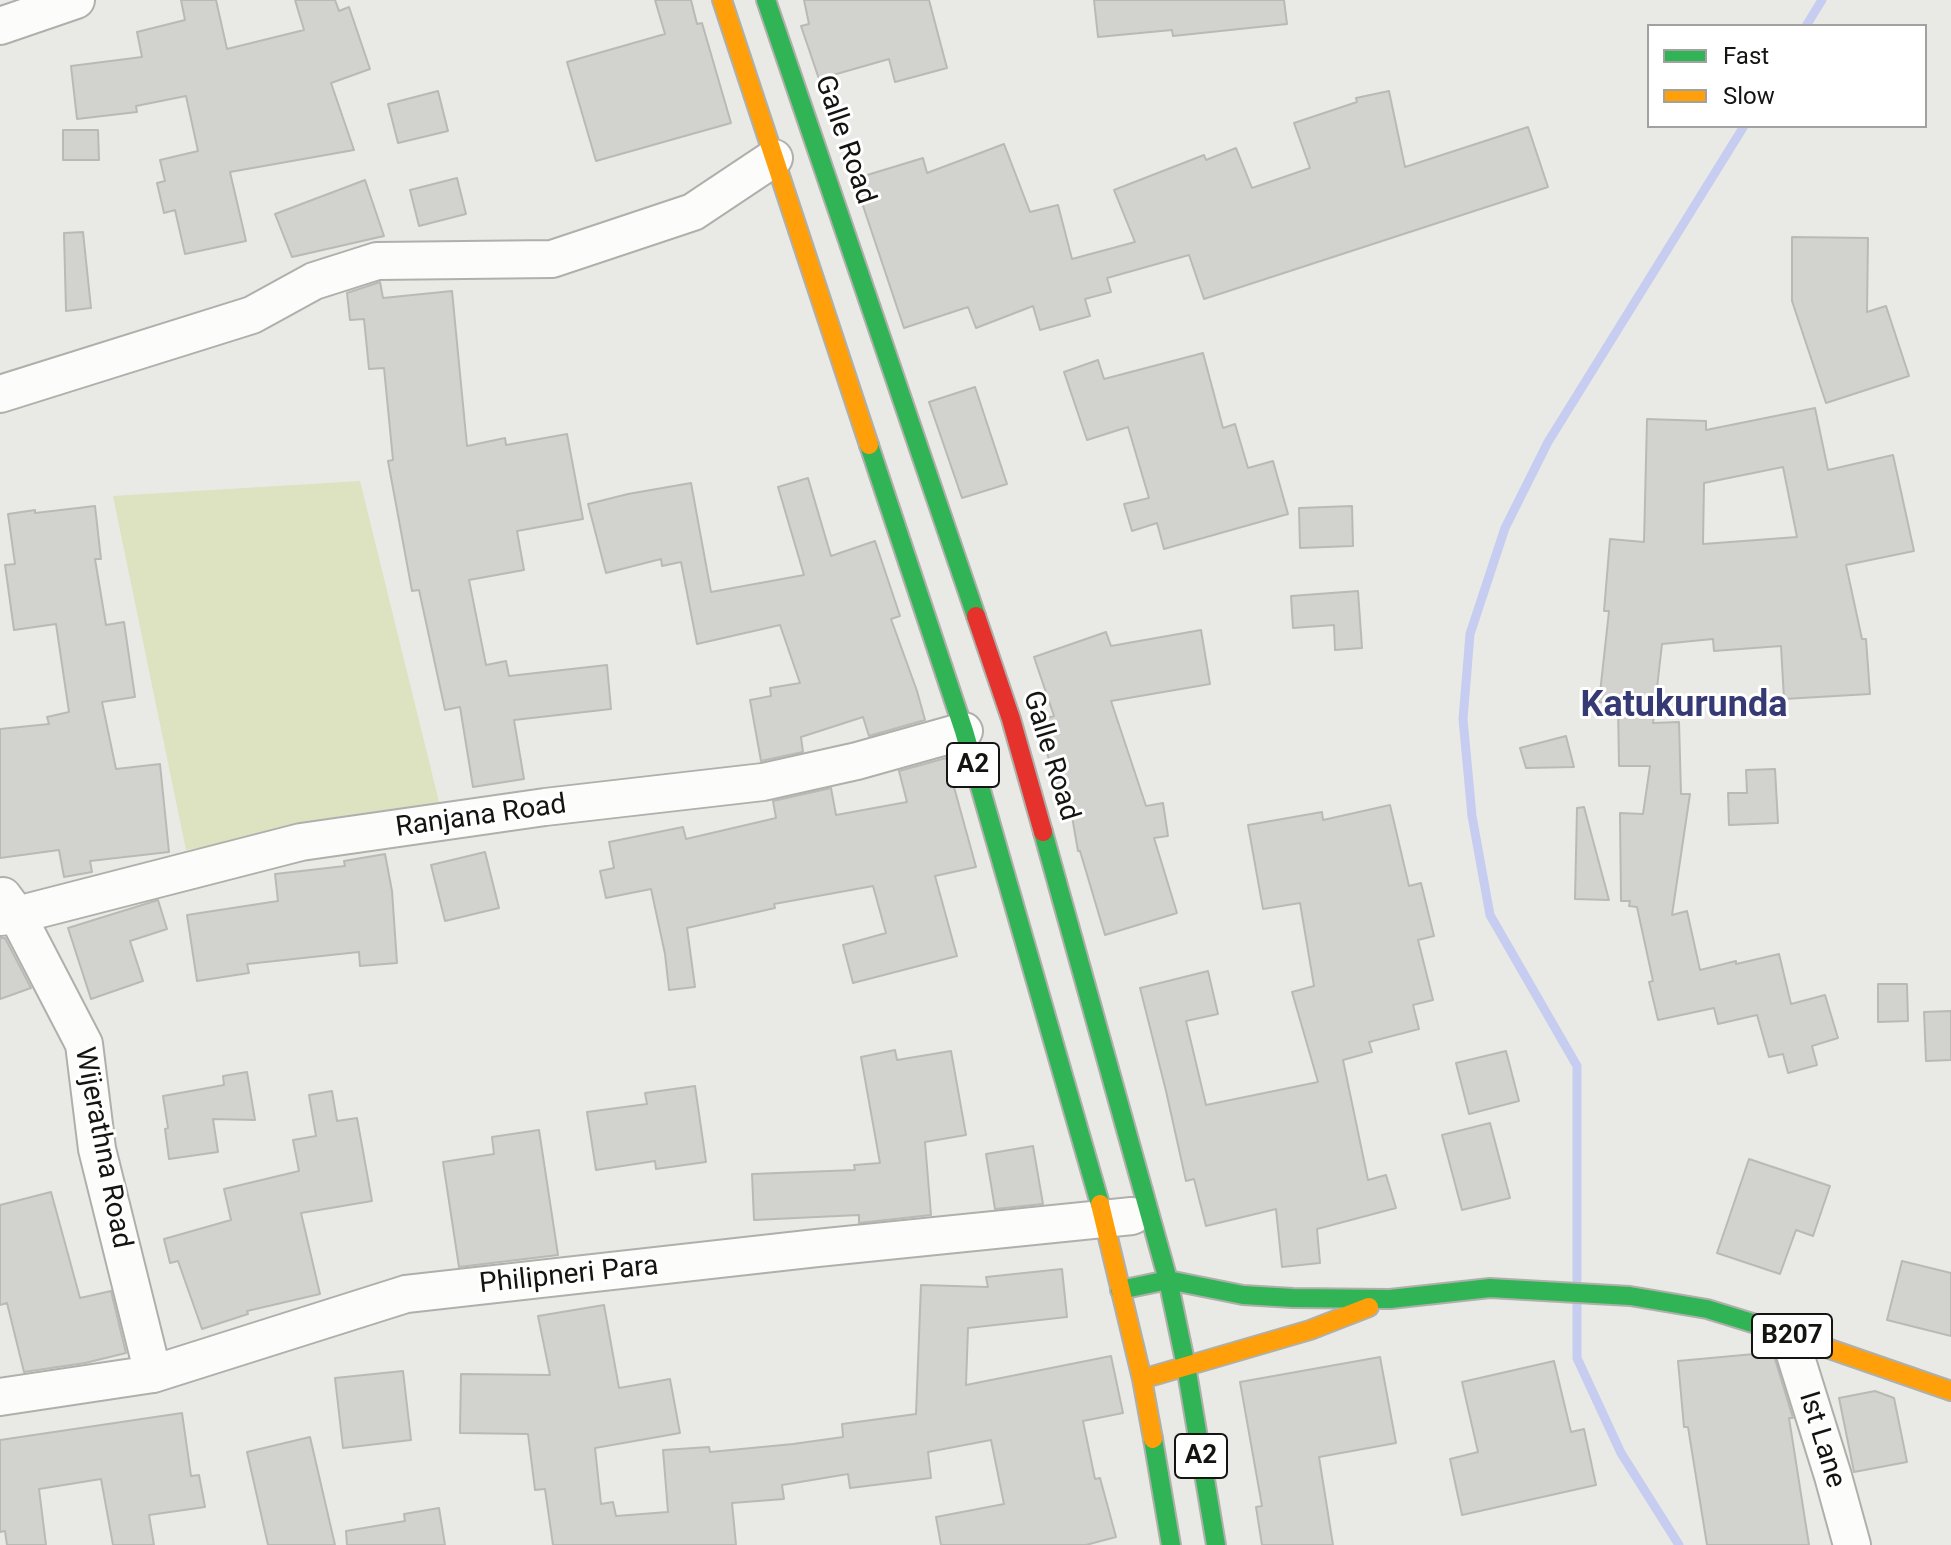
<!DOCTYPE html>
<html>
<head>
<meta charset="utf-8">
<style>
  body { margin:0 }
  #map { position:relative; width:1951px; height:1545px; overflow:hidden; background:#e9eae5; font-family:Roboto,sans-serif }
  canvas { display:block }
  .legend { position:absolute; left:1647px; top:24px; width:280px; height:104px; box-sizing:border-box; background:#fff; border:2px solid #a1a1a0; margin:0; padding:10px 14px; list-style:none; font-size:24px; color:#141512 }
  .legend li { display:flex; align-items:center; gap:16px; height:40px }
  .legend b { width:40px; border:2px solid #a1a1a0 }
</style>
</head>
<body>
<div id="map">
<canvas width="1951" height="1545"></canvas>
<ul class="legend">
<li><b style="height:10px;background:#30b455"></b>Fast</li>
<li><b style="height:10px;background:#ff9f0a"></b>Slow</li>
</ul>
</div>
<script>
const g = document.querySelector('canvas').getContext('2d');
g.lineJoin = 'round';
function paint(path, color) {
  g.fillStyle = color;
  g.fill(path, 'evenodd');
}
function trace(path, color, width, dash) {
  g.strokeStyle = color;
  g.lineWidth = width;
  g.lineCap = dash ? 'butt' : 'round';
  g.setLineDash(dash || []);
  g.stroke(path);
}
function drawText(font, color, halo, rows, align = 'center') {
  g.font = font + ' Roboto,sans-serif';
  g.lineWidth = 6;
  g.setLineDash([]);
  g.textBaseline = 'middle';
  g.strokeStyle = halo;
  g.fillStyle = color;
  for (const [text, x, y, turn = 0] of rows) {
    g.save();
    g.translate(x, y);
    g.rotate((+turn || 0) * Math.PI / 180);
    g.textAlign = isNaN(turn) ? turn : align;
    if (halo) g.strokeText(text, 0, 0);
    g.fillText(text, 0, 0);
    g.restore();
  }
}
const green = new Path2D(`
  M360 481 441 810 186 850 113 496Z`);
const stream = new Path2D(`
  M1806 26 1822 0
  M1577 1280V1066L1490 915 1472 816 1463 719 1470 634 1505 528 1548 442 1744 126
  M1577 1303V1358L1621 1453 1679 1545`);
const building = new Path2D(`
  M181 0H216L227 49 304 30 295 0H335L339 11 349 7 370 69 331 83 354 150 230 172 246 241 185 254 175 210 164 213 157 183 165 181 160 160 198 151 186 96 136 106 137 112 77 119 71 66 142 57 137 32 185 20Z
  M655 0H691L697 24 702 23 731 123 596 161 567 62 665 34Z
  M804 0H929L947 68 895 82 889 59 819 79 801 26 809 24Z
  M1094 0H1284L1287 24 1173 36 1172 30 1098 37Z
  M438 91 448 131 398 143 388 104Z
  M1389 91 1405 167 1528 127 1548 187 1204 299 1189 255 1107 278 1111 292 1085 299 1090 316 1040 330 1033 306 976 328 968 307 904 328 854 179 923 158 927 173 1004 144 1030 212 1058 205 1072 259 1135 242 1114 190 1204 155 1206 160 1236 148 1252 188 1310 168 1294 123 1357 102 1356 98Z
  M63 130H98L99 160H63Z
  M457 178 466 214 419 226 410 190Z
  M365 180 384 236 292 257 275 214Z
  M83 232 91 308 66 311 64 233Z
  M1792 237 1868 238 1867 312 1886 306 1909 376 1826 403 1792 301Z
  M380 282 383 298 452 291 467 446 505 438 506 445 567 434 583 519 517 531 524 570 469 580 486 665 506 661 509 676 607 665 611 709 514 720 524 779 473 787 460 707 445 710 419 590 412 591 388 461 393 460 384 368 369 369 364 319 350 320 347 293Z
  M1203 353 1223 428 1235 424 1248 468 1273 461 1288 514 1164 549 1157 523 1132 531 1124 504 1149 498 1128 427 1087 440 1064 372 1098 360 1104 379Z
  M975 387 1007 484 962 498 929 402Z
  M1815 408 1828 470 1893 455 1914 551 1846 565 1862 639H1866L1870 694 1784 699 1781 646 1714 651 1713 639 1662 644 1653 723 1679 722 1681 794H1690L1672 915 1687 911 1700 970 1736 961V964L1779 954 1791 1004 1825 995 1838 1038 1812 1046 1817 1065 1788 1073 1783 1054 1769 1057 1757 1015 1718 1024 1714 1008 1658 1020 1649 982 1653 981 1637 907 1629 906 1630 901H1621L1620 813 1643 814 1650 766H1619L1618 705 1599 702 1609 611H1604L1610 539 1644 542 1647 419 1706 421V430ZM1783 467 1797 537 1703 544 1704 483Z
  M808 478 831 556 875 541 900 616 891 619 917 691 925 720 869 736 863 717 801 737 803 752 761 761 750 700 771 696 770 688 800 683 780 625 697 644 681 562 662 566 661 559 606 573 588 504 628 494 691 483 711 592 804 575 778 487Z
  M95 506 101 559H95L106 625 124 622 135 697 102 702 116 769 160 764 169 852 90 861 92 872 64 877 59 850 0 858V729L49 724 47 717 69 712 56 624 14 630 5 565 15 564 8 514 35 510V513Z
  M1352 506 1353 546 1300 548 1299 508Z
  M1358 591 1362 648 1335 650 1334 625 1293 628 1291 596Z
  M1201 630 1210 684 1111 701 1146 806 1163 803 1168 836 1154 838 1177 913 1105 935 1080 851H1078L1069 799 1061 802 1038 721 1054 716 1034 657 1106 632 1111 646Z
  M1566 736 1574 767 1526 768 1520 748Z
  M946 758 976 867 935 876 957 956 853 983 843 945 886 933 873 886 774 904 775 908 687 928 695 987 669 990 665 954 651 889 606 898 600 871 614 868 609 842 683 827 686 839 776 818 773 801 831 788 836 815 907 802 899 771Z
  M1775 769 1778 823 1729 825 1728 793H1747L1746 770Z
  M1390 805 1409 886 1421 883 1434 936 1418 940 1433 1000 1413 1005 1419 1029 1369 1042 1372 1052 1343 1060 1368 1180 1386 1175 1396 1208 1317 1229 1320 1263 1282 1267 1276 1209 1206 1226 1194 1179 1186 1181 1166 1091 1140 988 1208 971 1218 1014 1186 1021 1206 1105 1318 1082 1292 992 1314 986 1300 903 1263 909 1248 825 1322 812 1323 820Z
  M1584 807 1609 900 1575 899 1577 808Z
  M485 852 499 908 445 921 431 865Z
  M385 854 392 891 397 963 360 966 359 952 247 964 249 973 197 981 187 915 278 901 275 874 345 866 344 861Z
  M158 900 167 929 130 941 143 981 91 999 68 928Z
  M0 938H5L31 988 0 999Z
  M1878 984H1907L1908 1021 1878 1022Z
  M1951 1011V1060L1926 1061 1924 1012Z
  M895 1050 897 1060 951 1051 966 1135 925 1142 931 1215 859 1223V1215L754 1220 752 1174 855 1170 854 1165 880 1163 861 1057Z
  M1506 1051 1519 1101 1469 1114 1456 1063Z
  M247 1072 255 1120 213 1119 218 1152 169 1159 165 1129 168 1128 163 1096 224 1085 223 1076Z
  M695 1086 706 1162 656 1169 655 1161 596 1170 587 1112 647 1104 645 1093Z
  M332 1091 337 1121 357 1118 372 1201 301 1213 320 1294 247 1311 248 1314 202 1329 178 1261 170 1263 164 1239 231 1220 224 1189 299 1171 293 1140 316 1136 309 1095Z
  M1490 1123 1510 1198 1462 1210 1442 1135Z
  M539 1130 558 1255 459 1267 443 1162 494 1154 492 1137Z
  M1033 1146 1043 1204 995 1209 986 1154Z
  M1749 1159 1830 1186 1813 1236 1796 1230 1780 1274 1717 1253Z
  M51 1192 80 1298 111 1291 126 1353 85 1363 24 1372 7 1303 0 1305V1205Z
  M1902 1261 1951 1273V1336L1887 1320Z
  M1062 1269 1067 1317 968 1328 966 1385 1111 1356 1123 1413 1083 1421 1095 1479 1100 1478 1116 1537 1086 1545H941L936 1517 1004 1504 991 1440 928 1452 931 1478 850 1488 848 1474 782 1485 784 1499 732 1503 736 1545H553L545 1489 535 1490 528 1434 460 1433 461 1374 550 1375 538 1316 604 1305 619 1388 670 1379 680 1433 595 1448 601 1504 613 1502 616 1516 668 1512 663 1450 709 1447 710 1452 793 1444 843 1437 842 1424 916 1414 921 1285 988 1287 986 1277Z
  M1765 1353 1774 1356 1793 1418H1789L1809 1545H1707L1688 1427H1684L1678 1361Z
  M1380 1357 1396 1443 1319 1457 1333 1545H1262L1256 1507 1262 1506 1240 1382Z
  M1554 1361 1571 1432 1584 1429 1596 1485 1462 1515 1450 1459 1478 1452 1462 1382Z
  M403 1371 411 1440 343 1448 335 1378Z
  M1875 1391 1894 1398 1907 1462 1854 1472 1839 1398Z
  M182 1413 191 1476 199 1475 205 1507 149 1515 154 1545H113L101 1479 39 1489 46 1545H7L5 1531 0 1532V1440Z
  M310 1437 335 1545H268L247 1452Z
  M439 1508 445 1545H347L346 1531 405 1521 404 1514Z`);
const street = new Path2D(`
  M0 26 76 0
  M0 394 252 315 314 281 377 261 552 259 693 212 774 158
  M3 896 17 915 84 1044 97 1149 153 1374
  M0 917 17 915 301 842 545 807 763 782 857 761 964 731
  M1789 1335 1833 1476 1852 1545
  M0 1397 153 1374 406 1294 817 1248 1132 1216`);
const fast = new Path2D(`
  M766 0 976 616
  M869 445 964 731 1100 1204
  M1043 832 1168 1280 1186 1366 1216 1545
  M1120 1290 1168 1280 1243 1295 1293 1298 1390 1299 1490 1288 1630 1296 1707 1309 1772 1329
  M1153 1439 1171 1545`);
const slow = new Path2D(`
  M722 0 869 445
  M1100 1204 1142 1379 1153 1439
  M1772 1329 1951 1391
  M1149 1377 1310 1330 1369 1307`);
const jam = new Path2D(`
  M976 616 1011 719 1043 832`);
const shields = [
  [973,765,52],
  [1792,1336,80],
  [1201,1456,52]
];
const shieldNames = [
  ["A2",973,765],
  ["B207",1792,1336],
  ["A2",1201,1456]
];
const streetNames = [
  ["Galle Road",844,140,71],
  ["Galle Road",1050,756,73],
  ["Ranjana Road",481,817,-8],
  ["Wijerathna Road",102,1148,79],
  ["Philipneri Para",569,1276,-6],
  ["Ist Lane",1821,1440,73]
];
const districtNames = [
  ["Katukurunda",1684,707]
];
paint(green, '#dde2c0');
trace(stream, '#c6cdf0', 9);
paint(building, '#d2d2cf');
trace(building, '#b9bab6', 2);
trace(street, '#afb0ac', 40);
trace(fast, '#afb0ac', 22);
trace(slow, '#afb0ac', 22);
trace(jam, '#afb0ac', 22);
trace(street, '#fcfcfb', 36);
trace(fast, '#30b455', 18);
trace(slow, '#ff9f0a', 18);
trace(jam, '#e5322d', 18);
for (const [x, y, w] of shields) {
  const box = new Path2D();
  box.roundRect(x - w / 2, y - 22, w, 44, 6);
  g.fillStyle = '#fff';
  g.fill(box);
  trace(box, '#141512', 2);
}
drawText('bold 26px', '#141512', null, shieldNames);
drawText('28px', '#141512', '#fff', streetNames);
drawText('bold 36px', '#353974', '#fff', districtNames);
</script>
</body>
</html>
